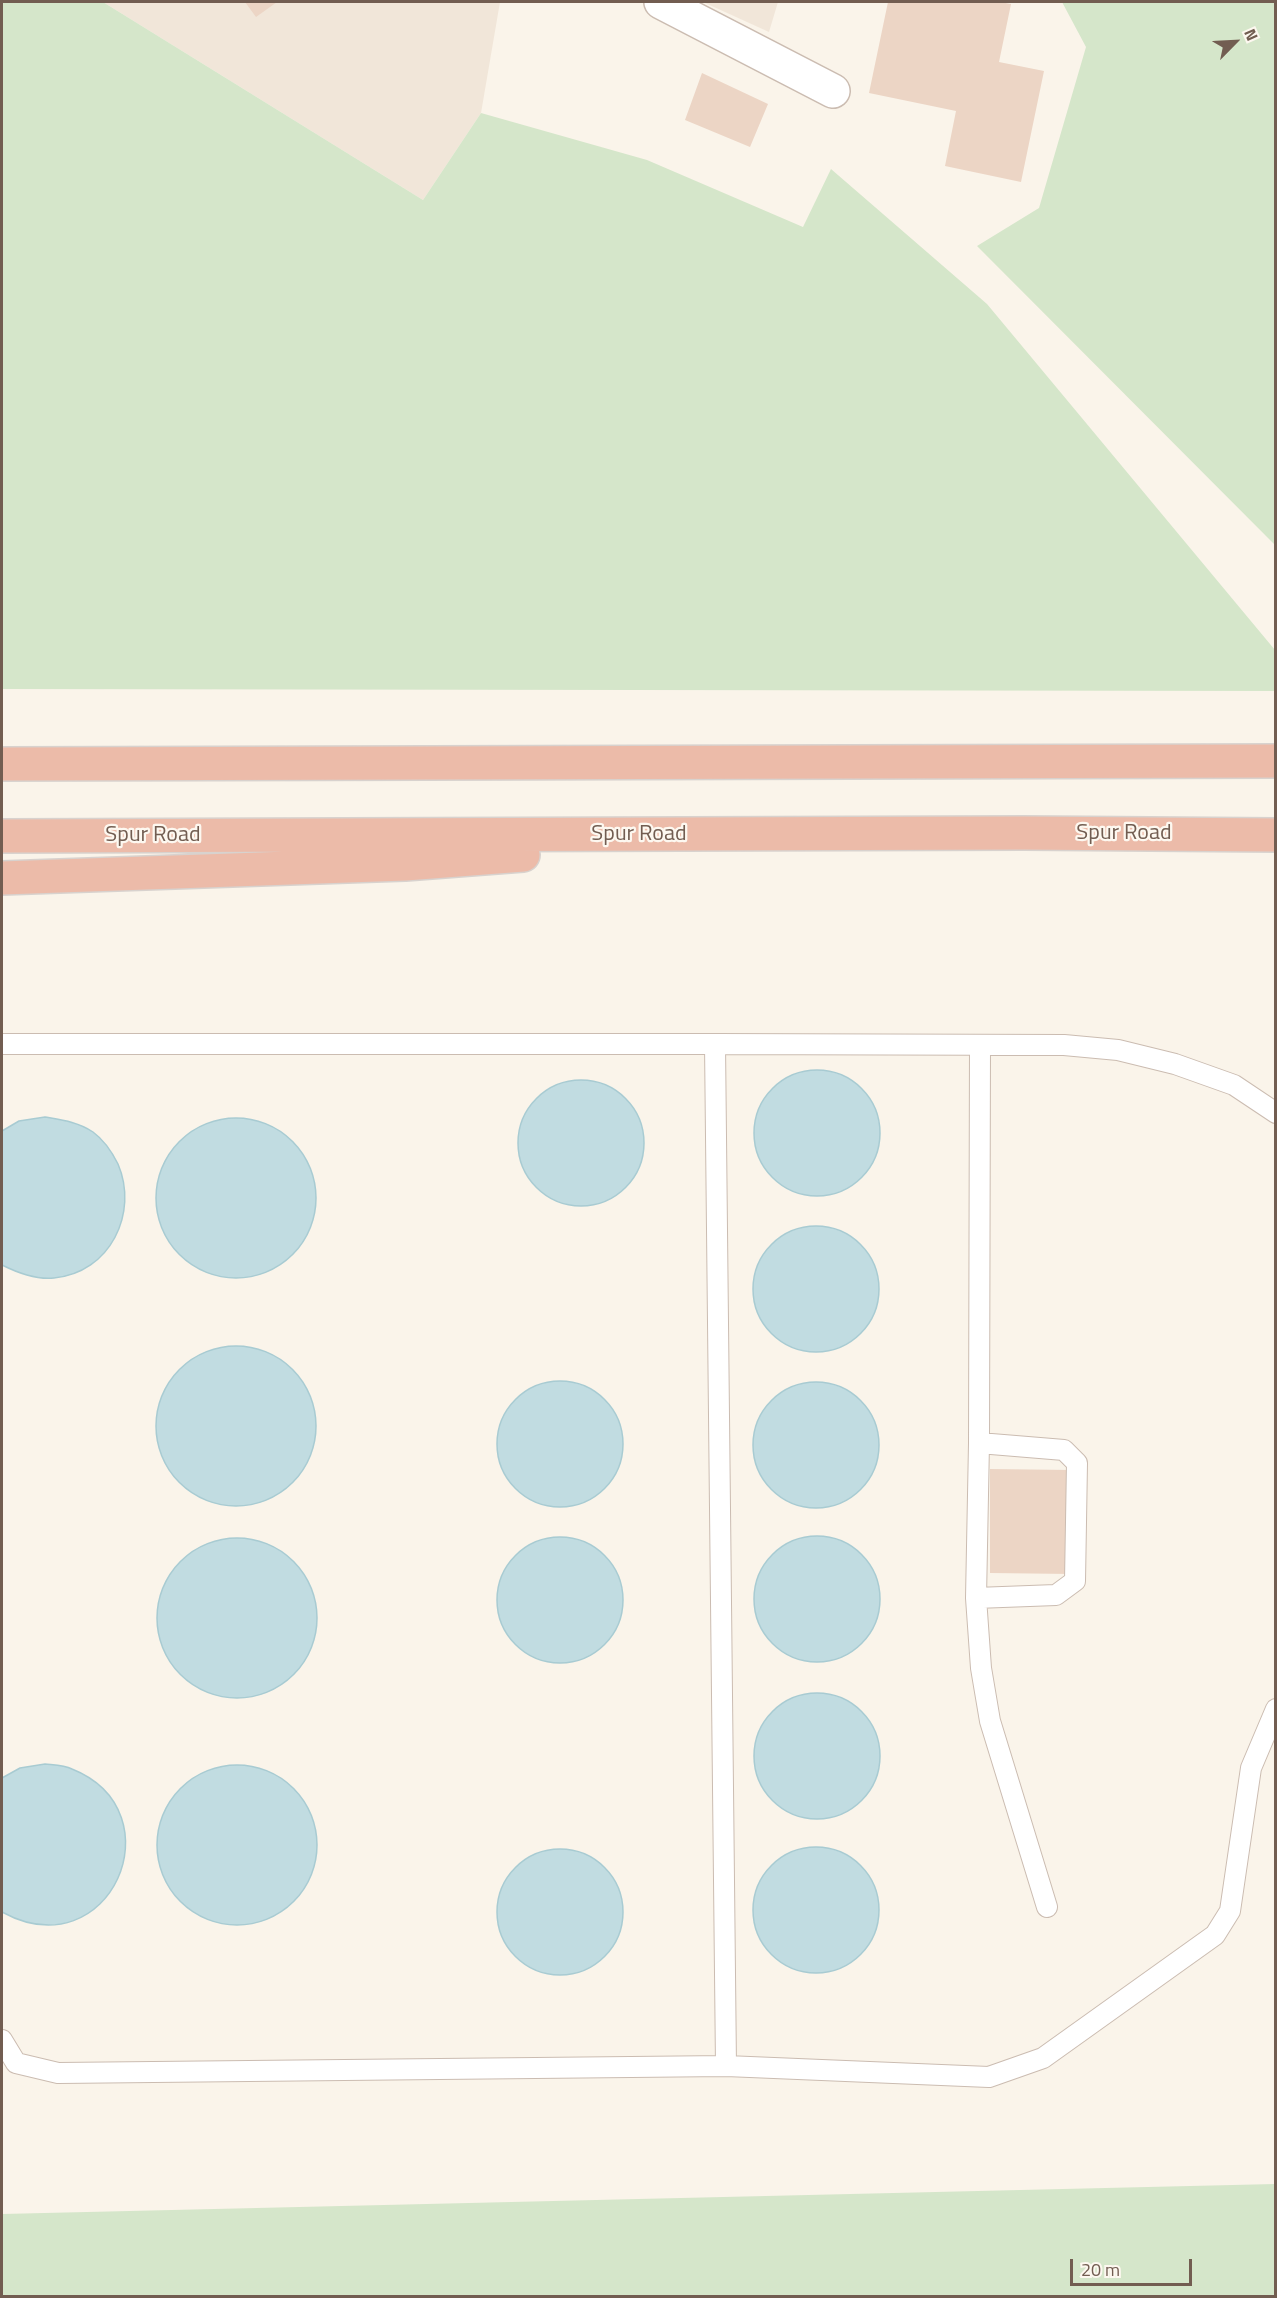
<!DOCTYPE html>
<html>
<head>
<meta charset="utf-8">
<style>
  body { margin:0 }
  #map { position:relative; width:1277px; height:2298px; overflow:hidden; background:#faf4ea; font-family:"Titillium Web",sans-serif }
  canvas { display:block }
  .frame { position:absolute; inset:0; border:3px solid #725d51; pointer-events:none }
  .north { position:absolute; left:1205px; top:12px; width:60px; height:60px; -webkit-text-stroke:4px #fdf8f0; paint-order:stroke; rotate:66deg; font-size:16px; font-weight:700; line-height:24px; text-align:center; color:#725d51 }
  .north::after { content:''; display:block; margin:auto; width:21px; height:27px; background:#725d51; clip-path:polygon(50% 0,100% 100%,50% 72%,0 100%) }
  .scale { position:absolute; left:1070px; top:2259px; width:122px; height:27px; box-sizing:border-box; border:3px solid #725d51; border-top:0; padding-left:8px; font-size:18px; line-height:21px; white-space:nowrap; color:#725d51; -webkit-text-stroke:4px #fdf8f0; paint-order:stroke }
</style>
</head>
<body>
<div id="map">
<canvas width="1277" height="2298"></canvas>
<div class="frame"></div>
<div class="north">N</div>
<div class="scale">20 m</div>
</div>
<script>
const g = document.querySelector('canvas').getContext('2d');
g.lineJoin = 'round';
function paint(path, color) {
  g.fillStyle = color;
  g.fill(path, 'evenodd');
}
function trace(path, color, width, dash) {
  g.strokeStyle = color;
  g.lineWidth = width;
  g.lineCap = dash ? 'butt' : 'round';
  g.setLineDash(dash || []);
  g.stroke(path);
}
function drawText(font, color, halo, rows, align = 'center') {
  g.font = font + ' "Titillium Web",sans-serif';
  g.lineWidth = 4.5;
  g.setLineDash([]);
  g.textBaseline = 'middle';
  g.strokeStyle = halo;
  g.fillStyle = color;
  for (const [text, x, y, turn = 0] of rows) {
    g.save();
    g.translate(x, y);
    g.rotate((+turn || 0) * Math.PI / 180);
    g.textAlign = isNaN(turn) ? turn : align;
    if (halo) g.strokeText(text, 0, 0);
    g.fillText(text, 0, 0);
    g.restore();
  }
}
const residential = new Path2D(`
  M103 2H500L481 113 423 200Z
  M703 2H778L769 32Z`);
const green = new Path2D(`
  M2 2H103L423 200 481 113 647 160 803 227 831 169 987 304 1275 650V691L2 689Z
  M1062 2H1275V545L977 246 1039 208 1086 47Z
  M1275 2184V2296H2V2214Z`);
const water = new Path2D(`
  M754 1133a63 63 0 1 1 126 0a63 63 0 1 1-126 0Z
  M518 1143a63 63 0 1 1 126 0a63 63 0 1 1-126 0Z
  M45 1117C62 1120 78 1122 93 1132 104 1140 112 1152 118 1164 139 1213 110 1273 54 1278 36 1280 18 1273 2 1265V1131L19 1121Z
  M156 1198a80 80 0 1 1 160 0a80 80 0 1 1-160 0Z
  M753 1289a63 63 0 1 1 126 0a63 63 0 1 1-126 0Z
  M156 1426a80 80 0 1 1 160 0a80 80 0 1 1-160 0Z
  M497 1444a63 63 0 1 1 126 0a63 63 0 1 1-126 0Z
  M753 1445a63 63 0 1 1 126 0a63 63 0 1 1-126 0Z
  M754 1599a63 63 0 1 1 126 0a63 63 0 1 1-126 0Z
  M497 1600a63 63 0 1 1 126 0a63 63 0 1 1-126 0Z
  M157 1618a80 80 0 1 1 160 0a80 80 0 1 1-160 0Z
  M754 1756a63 63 0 1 1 126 0a63 63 0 1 1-126 0Z
  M45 1764C54 1765 64 1765 72 1769 179 1812 110 1971 2 1912V1778L20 1768Z
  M157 1845a80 80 0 1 1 160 0a80 80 0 1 1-160 0Z
  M753 1910a63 63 0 1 1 126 0a63 63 0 1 1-126 0Z
  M497 1912a63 63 0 1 1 126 0a63 63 0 1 1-126 0Z`);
const building = new Path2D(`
  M245 2H277L256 17Z
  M888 2H1000L1011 4 999 62 1044 71 1021 182 945 166 956 111 869 93Z
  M702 73 768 104 750 147 685 120Z
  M990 1469 1072 1470 1071 1574 990 1573Z`);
const lane = new Path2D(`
  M2 1044H715L726 2066
  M715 1044 1064 1045 1118 1050 1175 1064 1234 1085 1276 1113
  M980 1045 979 1443 976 1598 981 1668 990 1721 1047 1907
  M976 1598 1056 1595 1075 1581 1077 1463 1064 1450 979 1443
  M2 2040 16 2063 58 2073 726 2066 989 2077 1043 2058 1215 1935 1230 1911 1251 1768 1276 1709`);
const street = new Path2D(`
  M661 2 833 91`);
const highway = new Path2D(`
  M2 764 1276 761
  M2 836 1024 833 1276 835
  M2 878 405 864 523 855`);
const streetNames = [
  ["Spur Road",1124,834],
  ["Spur Road",639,835],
  ["Spur Road",153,836]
];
paint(residential, '#f1e6d9');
paint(green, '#d5e6ca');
paint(water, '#c1dce1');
trace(water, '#a8cbd2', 1.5);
paint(building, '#ecd5c5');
trace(lane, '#cbbcb1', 22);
trace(street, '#cbbcb1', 36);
trace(highway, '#d8d2ce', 36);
trace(lane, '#fff', 20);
trace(street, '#fff', 33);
trace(highway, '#ecbba9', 33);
drawText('22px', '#725d51', '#fdf8f0', streetNames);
</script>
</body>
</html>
